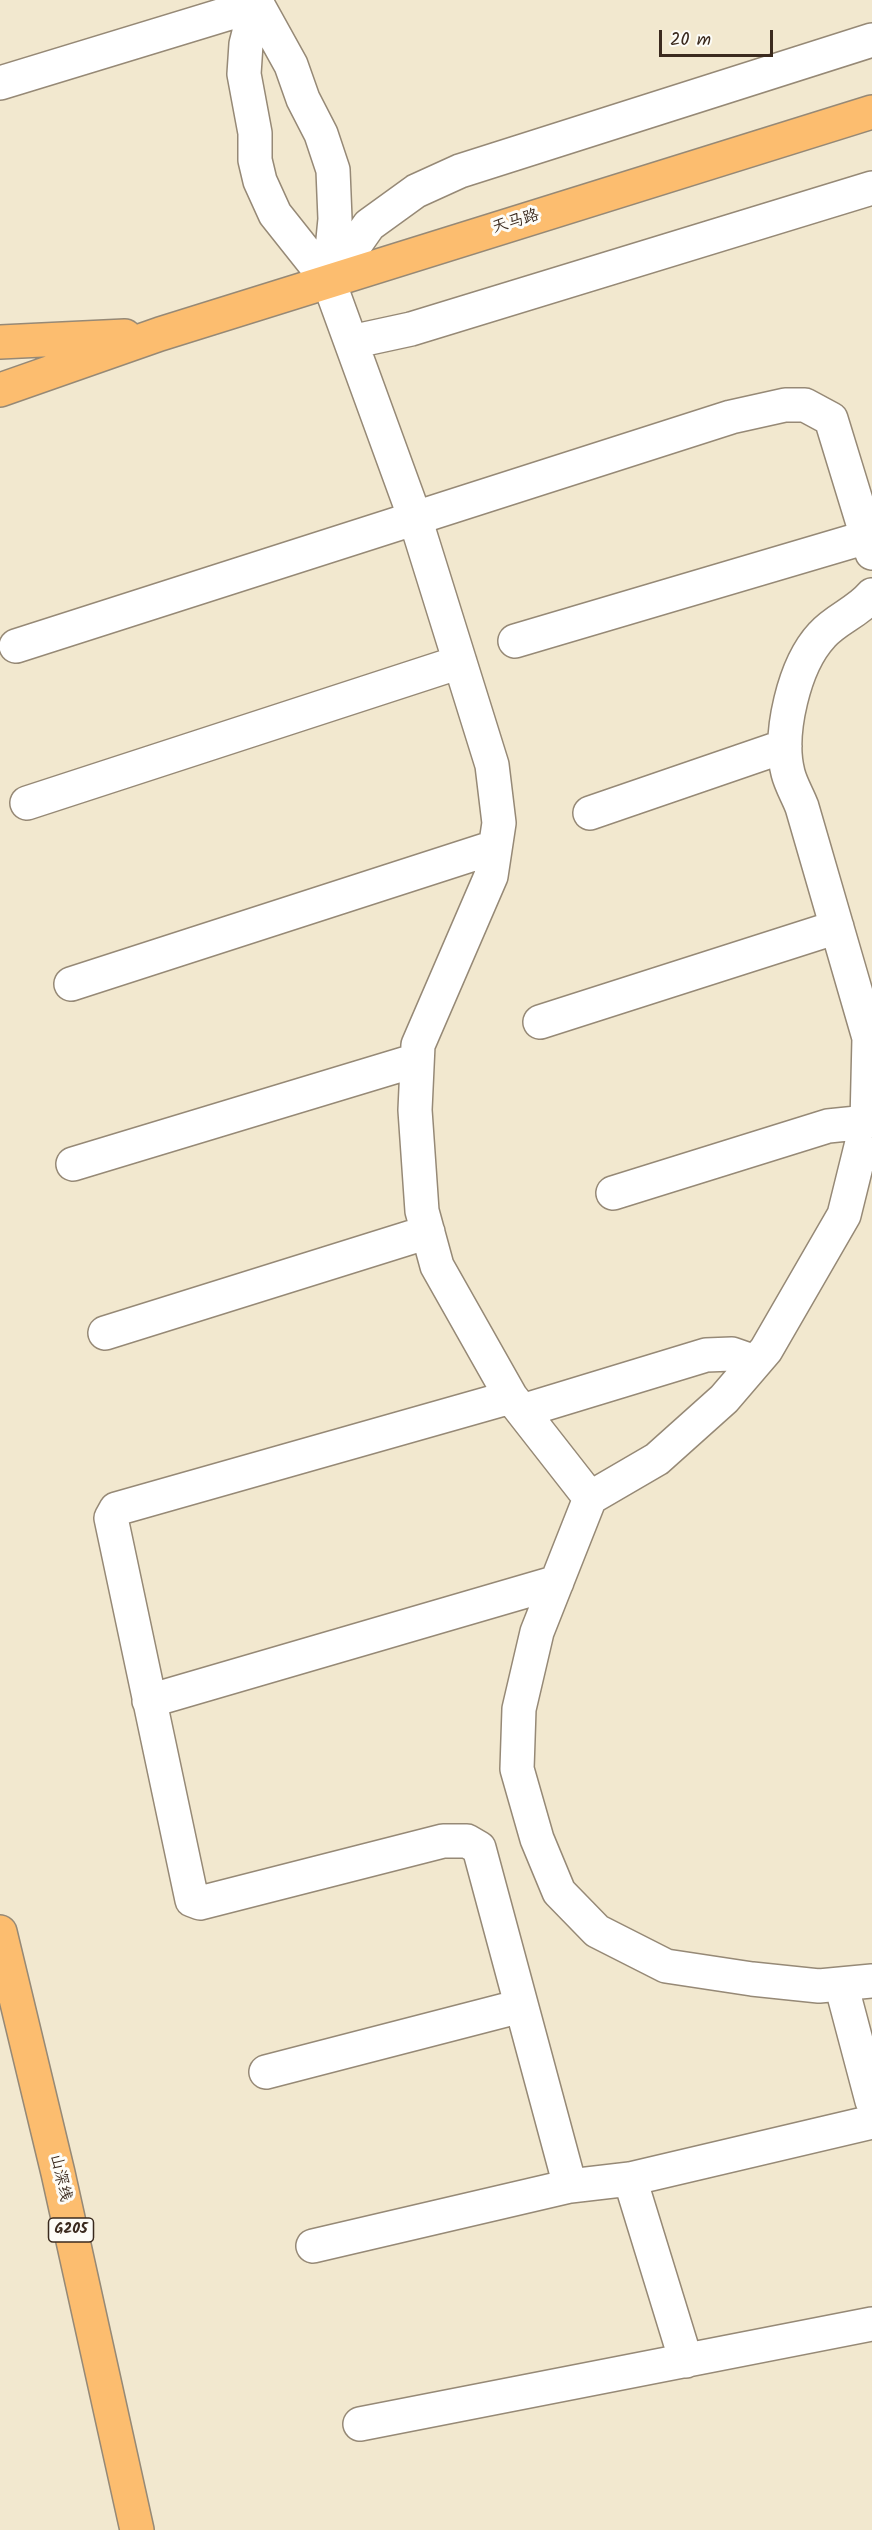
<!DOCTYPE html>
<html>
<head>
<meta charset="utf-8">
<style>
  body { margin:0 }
  #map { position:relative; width:872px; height:2530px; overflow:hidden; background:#f2e8cf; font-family:Kalam,sans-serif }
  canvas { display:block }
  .scale { position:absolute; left:659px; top:30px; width:114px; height:27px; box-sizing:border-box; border:3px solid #3b2a1e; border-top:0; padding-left:8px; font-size:18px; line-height:21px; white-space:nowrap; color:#3b2a1e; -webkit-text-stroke:4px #fdfcf7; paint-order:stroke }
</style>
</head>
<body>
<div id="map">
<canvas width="872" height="2530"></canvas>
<div class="scale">20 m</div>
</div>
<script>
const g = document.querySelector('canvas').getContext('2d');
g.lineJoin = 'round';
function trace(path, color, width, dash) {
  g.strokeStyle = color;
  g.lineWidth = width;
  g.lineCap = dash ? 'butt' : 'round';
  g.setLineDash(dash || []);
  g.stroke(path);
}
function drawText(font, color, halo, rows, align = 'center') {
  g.font = font + ' Kalam,"LXGW WenKai TC",sans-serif';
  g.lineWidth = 6;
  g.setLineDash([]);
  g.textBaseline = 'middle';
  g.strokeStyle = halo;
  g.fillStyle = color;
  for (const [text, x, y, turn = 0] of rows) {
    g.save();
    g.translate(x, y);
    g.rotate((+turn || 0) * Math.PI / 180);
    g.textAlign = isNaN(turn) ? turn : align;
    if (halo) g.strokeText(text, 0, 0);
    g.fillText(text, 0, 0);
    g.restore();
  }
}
const minor = new Path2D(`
  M255 0 291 65 303 99 321 134 333 170 335 219 329 280
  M256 5 246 44 244 74 255 133V160L260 181 275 214 329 282 415 518 492 765 499 823 491 876 418 1045 415 1110 422 1211 437 1266 511 1397 590 1498
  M0 83 256 5
  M329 282 369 225 416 191 460 171 872 40
  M351 342 411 329 872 188
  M872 595C858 612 836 619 822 635 794 665 778 734 788 773 791 785 798 796 802 807L869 1038 867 1122 844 1215 766 1350 724 1399 657 1459 590 1498 537 1632 519 1709 517 1769 537 1839 559 1892 597 1931 666 1966 752 1979 819 1986 872 1981
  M515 641 867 537
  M16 646 731 417 785 405H805L831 419 872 553
  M27 803 460 662
  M590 813 785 746
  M71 984 495 847
  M540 1022 837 927
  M73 1164 417 1060
  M613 1193 828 1126 867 1122
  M105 1333 428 1232
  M511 1397 116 1509 111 1518 192 1900 200 1903 443 1841H467L479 1848 570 2186
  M522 1411 706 1355 732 1354 755 1362
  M149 1701 557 1582
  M841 1984 872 2101
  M266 2072 521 2006
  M630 2179 686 2361
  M313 2246 570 2186 630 2179 872 2122
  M360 2424 872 2324`);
const major = new Path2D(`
  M0 342 125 336
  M0 390 160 334 872 112`);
const highway = new Path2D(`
  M0 1932 58 2173 137 2530`);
const shields = [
  [71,2230,45]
];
const shieldNames = [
  ["G205",71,2230]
];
const streetNames = [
  ["天马路",516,223,-17],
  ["山深线",59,2178,77]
];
trace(minor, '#968976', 36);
trace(major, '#968976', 36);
trace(highway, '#968976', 36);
trace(minor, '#fff', 33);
trace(major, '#fcbd6f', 33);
trace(highway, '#fcbd6f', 33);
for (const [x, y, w] of shields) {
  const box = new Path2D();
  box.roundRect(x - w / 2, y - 12, w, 24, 4.5);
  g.fillStyle = '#fdfcf7';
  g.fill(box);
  trace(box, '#3b2a1e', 1.5);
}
drawText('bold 15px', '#3b2a1e', null, shieldNames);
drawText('16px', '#3b2a1e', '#fdfcf7', streetNames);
</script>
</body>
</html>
